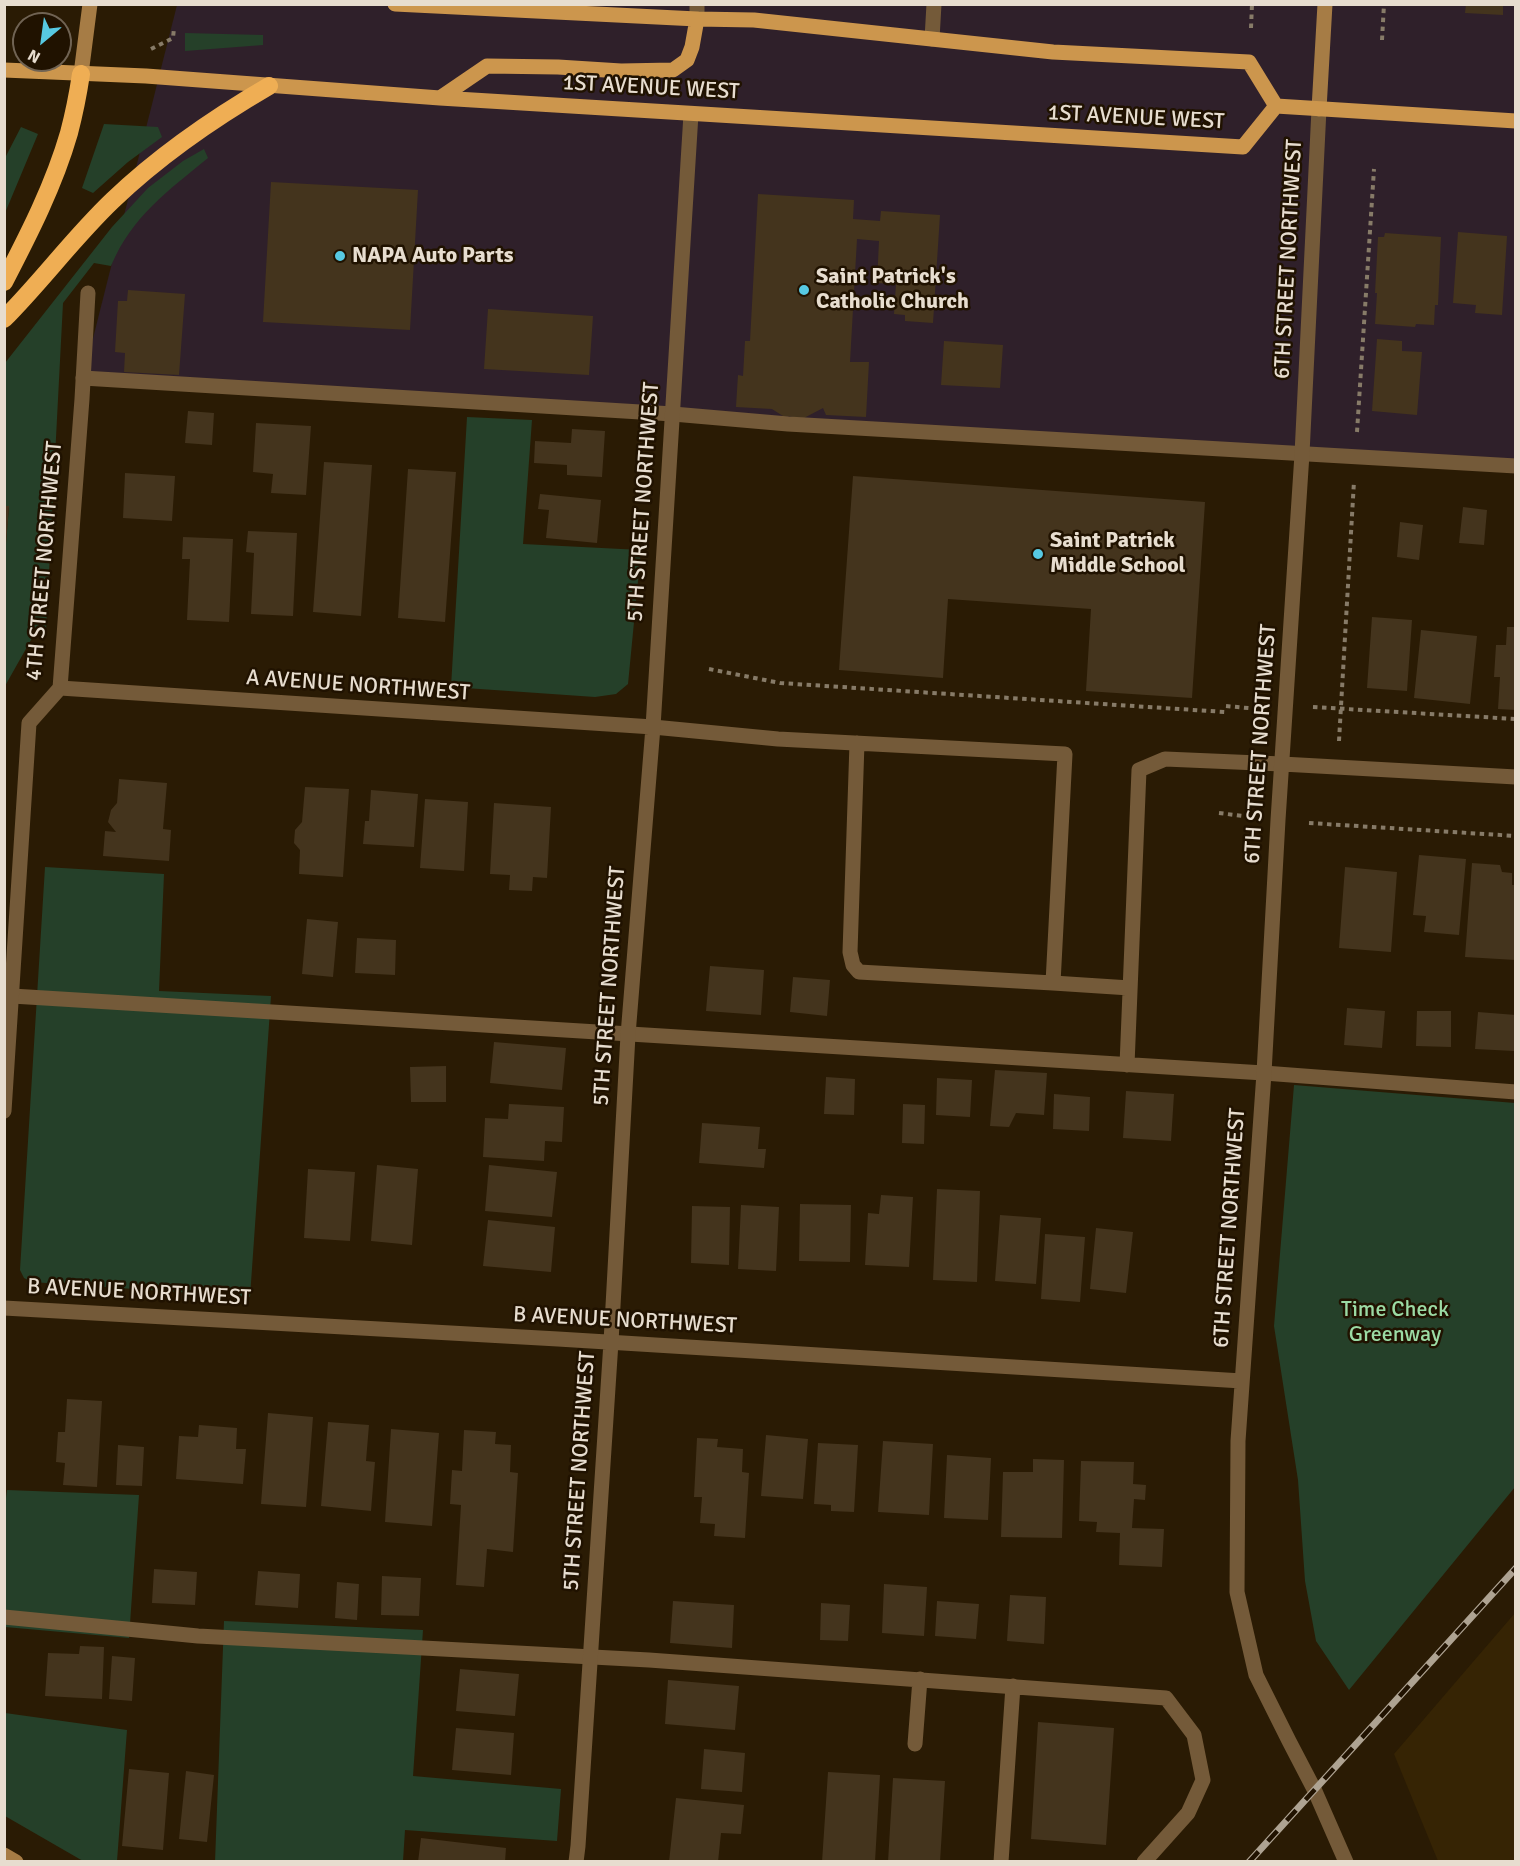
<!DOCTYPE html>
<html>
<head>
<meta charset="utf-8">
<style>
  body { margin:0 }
  #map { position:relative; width:1520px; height:1866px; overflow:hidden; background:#2a1b04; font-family:Signika,sans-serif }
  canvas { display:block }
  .frame { position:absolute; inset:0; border:6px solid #e7ddcf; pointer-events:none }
  .north { position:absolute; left:12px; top:12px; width:60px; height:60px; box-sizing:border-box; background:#201200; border:2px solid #706353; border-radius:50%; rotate:209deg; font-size:16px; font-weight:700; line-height:24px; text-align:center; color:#e7ddcf }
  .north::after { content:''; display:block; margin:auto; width:21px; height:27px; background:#57c9e2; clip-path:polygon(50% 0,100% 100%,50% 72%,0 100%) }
</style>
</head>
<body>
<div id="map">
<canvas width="1520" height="1866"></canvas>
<div class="frame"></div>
<div class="north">N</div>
</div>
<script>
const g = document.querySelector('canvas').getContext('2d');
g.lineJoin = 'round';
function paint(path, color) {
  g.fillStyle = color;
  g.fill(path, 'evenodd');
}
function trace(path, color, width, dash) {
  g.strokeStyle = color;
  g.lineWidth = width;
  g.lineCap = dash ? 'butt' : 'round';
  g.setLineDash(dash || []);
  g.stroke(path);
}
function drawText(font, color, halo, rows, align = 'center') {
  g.font = font + ' Signika,sans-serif';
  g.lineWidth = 5;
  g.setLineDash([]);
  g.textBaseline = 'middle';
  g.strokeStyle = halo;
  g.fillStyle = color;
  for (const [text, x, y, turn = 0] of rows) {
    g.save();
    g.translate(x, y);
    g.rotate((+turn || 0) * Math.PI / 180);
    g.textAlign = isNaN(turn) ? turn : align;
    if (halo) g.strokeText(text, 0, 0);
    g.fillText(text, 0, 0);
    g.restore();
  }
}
const commercial = new Path2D(`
  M177 5H1515V465L83 378Z`);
const built = new Path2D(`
  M1515 1613V1861H1438L1394 1754Z`);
const green = new Path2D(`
  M185 33 263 35V45L185 51Z
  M104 124 158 127 162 137 128 162 93 193 82 188Z
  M21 127 38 134 5 213V158Z
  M204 149 208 158C168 191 132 216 111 266L94 263 63 303 46 630 36 631 5 686 4 565 9 507 4 506 5 363 112 227 148 188 183 161Z
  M467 417 532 420 523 544 641 550 628 684 616 694 595 697 451 687Z
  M45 867 164 874 159 991 271 996 250 1297 32 1282 24 1278 20 1270Z
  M1294 1085 1515 1103V1487L1349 1690 1316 1641 1305 1581 1298 1480 1274 1326Z
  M7 1490 139 1495 129 1638 5 1627 4 1515Z
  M224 1621 423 1630 413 1776 561 1789 557 1841 405 1830 403 1861 215 1862Z
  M5 1713 127 1730 117 1861H83L5 1816Z`);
const building = new Path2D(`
  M1466 4H1503V15L1465 13Z
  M271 182 418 190 410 330 263 322Z
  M758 194 854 200 853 219 880 221 881 211 940 215 933 323 905 321V315L894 314 896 284 877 283 879 241 857 239 850 362H869L866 417 826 415 823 408 804 418 783 416 772 409 736 407 738 375 743 376 745 341H750Z
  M1458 232 1507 236 1502 315 1475 313 1476 305 1453 303Z
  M1385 233 1441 237 1438 305H1435L1434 325 1416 324 1415 327 1375 324 1377 293H1375L1378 237H1384Z
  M128 290 185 294 179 375 124 372 125 353 115 352 118 301H127Z
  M488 309 593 316 589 375 484 369Z
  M1377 339 1402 341V351L1422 352 1417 415 1372 411Z
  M944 341 1003 345 1000 388 941 385Z
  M188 411 214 413 212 445 185 443Z
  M256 423 311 426 306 495 271 493 273 474 253 472Z
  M572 429 605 431 602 477 567 475V465L534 463 535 441 571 443Z
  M324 462 372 465 361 616 313 612Z
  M408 469 456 472 445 622 398 618Z
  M125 473 175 476 172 521 123 518Z
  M853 476 1205 502 1192 698 1086 691 1091 609 948 599 943 678 839 670Z
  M540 494 601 500 597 543 546 538 549 510 538 509Z
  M4 506H9L6 545H4Z
  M1463 507 1487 510 1484 545 1459 543Z
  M1400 522 1423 525 1419 560 1397 557Z
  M248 531 297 533 293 616 251 614 254 553 246 552Z
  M183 537 233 539 229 622 187 620 190 559H182Z
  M1372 617 1412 620 1407 691 1367 688Z
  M1507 627H1516V710L1498 709 1500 677H1494L1496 645H1506Z
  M1421 630 1477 636 1470 704 1414 698Z
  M119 779 167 783 163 829 171 830 169 861 103 856 105 831 116 832 108 822 111 810 117 803Z
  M305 787 349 789 343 877 299 874 300 850 294 843 295 830 302 822Z
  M371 790 418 794 414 847 363 844 365 821H369Z
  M425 799 468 802 464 871 420 868Z
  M494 803 551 807 547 878 533 877 532 891 509 890 510 875 490 874Z
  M1419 855 1466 859 1459 935 1424 932 1426 916 1413 915Z
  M1472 863 1500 865 1502 872 1512 873V885H1516V960L1465 957Z
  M1345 867 1397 872 1391 952 1339 948Z
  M307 919 338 922 333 977 302 974Z
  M357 938 396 940 395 975 355 973Z
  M710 966 764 970 761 1015 706 1011Z
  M793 977 830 980 827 1016 790 1012Z
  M1347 1008 1385 1011 1382 1048 1344 1045Z
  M1417 1011H1451V1047L1416 1046Z
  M1478 1012 1516 1015 1514 1051 1475 1049Z
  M494 1042 566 1048 562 1090 490 1083Z
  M446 1066V1102H411L410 1067Z
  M995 1070 1047 1073 1044 1115 1016 1113 1009 1127 990 1126Z
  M826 1077 855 1079 854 1115 824 1114Z
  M937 1078 972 1080 970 1117 936 1115Z
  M1126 1091 1174 1094 1171 1141 1123 1138Z
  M1054 1094 1090 1097 1089 1131 1053 1129Z
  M509 1104 564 1107 562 1142 545 1141 544 1161 483 1157 485 1118 508 1119Z
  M903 1104 925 1105 924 1144 902 1143Z
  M702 1123 760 1127 758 1149H766L764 1168 699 1163Z
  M377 1165 418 1169 412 1245 371 1241Z
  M489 1165 557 1172 552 1217 485 1211Z
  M308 1169 355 1172 350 1241 304 1238Z
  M937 1189 980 1191 977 1282 933 1280Z
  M881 1195 913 1197 909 1267 865 1265 868 1213 879 1214Z
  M800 1204 851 1205 850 1262 799 1261Z
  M741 1205 779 1207 776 1271 738 1269Z
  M692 1206 730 1207 729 1265 691 1263Z
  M1000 1215 1041 1218 1036 1284 995 1281Z
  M488 1220 555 1227 551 1272 483 1266Z
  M1096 1228 1133 1232 1126 1293 1090 1289Z
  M1045 1234 1085 1237 1080 1302 1041 1299Z
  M67 1399 102 1401 97 1487 63 1485 65 1463 56 1462 58 1432H65Z
  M268 1413 313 1417 306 1507 261 1504Z
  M328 1422 369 1425 366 1461 375 1462 371 1511 321 1506Z
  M199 1425 237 1428 236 1449H246L243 1484 176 1479 179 1436 198 1437Z
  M391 1429 439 1433 432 1526 385 1522Z
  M464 1430 496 1432 495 1444 511 1445 510 1472 518 1473 513 1552 487 1549 484 1587 456 1585 461 1505 450 1504 452 1470 462 1471Z
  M766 1435 808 1439 803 1499 761 1496Z
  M697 1438 718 1439 717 1447 743 1449 742 1472 749 1473 745 1538 714 1536 715 1524 700 1523 702 1497H694Z
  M883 1441 933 1444 929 1515 878 1512Z
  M818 1443 858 1445 854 1512 831 1511V1505L814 1504Z
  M118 1445 144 1447 142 1486 116 1485Z
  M947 1455 991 1458 988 1520 944 1518Z
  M1033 1459 1064 1460 1062 1538 1001 1537 1003 1472H1033Z
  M1081 1461 1134 1462 1133 1484 1146 1485 1145 1500 1134 1499 1132 1528 1164 1529 1162 1567 1119 1565 1120 1533 1096 1532 1097 1522 1079 1521Z
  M154 1569 197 1572 195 1605 152 1603Z
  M258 1571 300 1574 298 1608 255 1605Z
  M382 1576 421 1578 419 1616 381 1615Z
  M337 1582 359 1584 357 1620 335 1618Z
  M884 1584 927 1587 924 1636 882 1633Z
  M1010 1595 1046 1597 1044 1644 1007 1641Z
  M673 1601 734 1605 732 1648 670 1643Z
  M937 1601 979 1604 976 1639 935 1636Z
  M821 1603 850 1605 848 1641 820 1640Z
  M80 1646 104 1647 102 1699 45 1696 48 1653 79 1654Z
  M112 1656 135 1658 132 1701 109 1699Z
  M460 1669 519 1674 515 1716 456 1711Z
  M668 1680 739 1686 735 1730 665 1724Z
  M1038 1722 1114 1728 1106 1845 1031 1839Z
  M456 1728 514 1733 511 1775 452 1770Z
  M704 1749 745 1753 742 1792 701 1789Z
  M129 1769 169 1773 163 1850 122 1846Z
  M186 1771 214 1775 207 1842 179 1839Z
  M828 1772 880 1775 875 1862H822Z
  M893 1778 945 1781 940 1862H888Z
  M676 1798 744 1805 741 1834 721 1833 718 1862H669Z
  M421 1838 506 1848 505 1862H418Z`);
const path = new Path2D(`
  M1251 28 1252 4
  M1382 40 1384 4
  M151 49 173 38 174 28
  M1357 432 1374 169
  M709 669 780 683 1225 712
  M1226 706 1258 709
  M1313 707 1516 719
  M1339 741 1354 481
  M1219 813 1251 817
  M1309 823 1516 836`);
const lane = new Path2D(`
  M932 39 934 4
  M83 378 673 414 788 424 1516 466
  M653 727 778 739 1065 754 1053 983 1130 988
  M857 743 850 952 853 965 859 972 1053 983
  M12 996 1264 1073 1516 1092
  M1127 1065 1139 770 1165 759 1282 764
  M4 1617 198 1636 649 1660 1166 1698 1194 1735 1203 1780 1188 1813 1144 1862
  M915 1744 920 1679
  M1001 1862 1013 1686`);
const street = new Path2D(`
  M697 19V4
  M1319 109 1302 454 1278 820 1264 1073 1238 1441 1237 1592 1256 1675 1289 1741 1314 1789 1346 1862
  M60 688 653 727
  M1282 764 1516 777
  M4 1111 29 723 60 688 82 399 88 293
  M4 1308 558 1339 1242 1381
  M576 1862 578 1846 611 1342 628 1035 653 727 691 114`);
const secondary = new Path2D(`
  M81 74 90 4
  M1319 109 1325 4
  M4 1855 16 1862`);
const primary = new Path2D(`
  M395 4 697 19 754 20 1053 52 1249 62 1276 106
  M4 70 146 76 440 98 1243 147 1276 106
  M440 98 487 66 558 67 621 71 673 70 687 60 692 47 697 19
  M1276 106 1516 121`);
const highway = new Path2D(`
  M4 282C29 234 54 185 69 133 74 114 78 94 81 74
  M4 319C42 281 74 237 113 200 160 155 214 118 269 86`);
const rail = new Path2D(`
  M1249 1862 1516 1568`);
const markers = [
  [340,256,6,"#57c9e2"],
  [804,290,6,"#57c9e2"],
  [1038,554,6,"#57c9e2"]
];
const streetNames = [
  ["1ST AVENUE WEST",651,88,3],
  ["1ST AVENUE WEST",1136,118,3],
  ["6TH STREET NORTHWEST",1289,259,-87],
  ["5TH STREET NORTHWEST",644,502,-86],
  ["4TH STREET NORTHWEST",45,561,-85],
  ["A AVENUE NORTHWEST",358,686,4],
  ["6TH STREET NORTHWEST",1261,744,-86],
  ["5TH STREET NORTHWEST",610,986,-86],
  ["6TH STREET NORTHWEST",1230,1228,-86],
  ["B AVENUE NORTHWEST",139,1293,3],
  ["B AVENUE NORTHWEST",625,1321,3],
  ["5TH STREET NORTHWEST",580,1471,-86]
];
const poiNames = [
  ["NAPA Auto Parts",352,256],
  ["Saint Patrick's",816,277],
  ["Catholic Church",816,302],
  ["Saint Patrick",1050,541],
  ["Middle School",1050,566]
];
const parkNames = [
  ["Time Check",1395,1310],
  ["Greenway",1395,1335]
];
paint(commercial, '#2f202a');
paint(built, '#362404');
paint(green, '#254029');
paint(building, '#44341d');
trace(path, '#877b68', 4, [4.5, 4.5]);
trace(lane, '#745a39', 15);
trace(street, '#745a39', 15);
trace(secondary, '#a67c45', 15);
trace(primary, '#cc964d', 15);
trace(highway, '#efae54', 18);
trace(rail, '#aea392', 7);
trace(rail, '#201200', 4.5, [14]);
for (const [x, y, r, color] of markers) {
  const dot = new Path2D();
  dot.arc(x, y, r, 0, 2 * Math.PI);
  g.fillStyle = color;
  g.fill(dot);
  trace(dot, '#201200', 2);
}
drawText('22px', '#e7ddcf', '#201200', streetNames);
drawText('bold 22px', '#e7ddcf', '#201200', poiNames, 'left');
drawText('22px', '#9bdba4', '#201200', parkNames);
</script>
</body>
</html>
